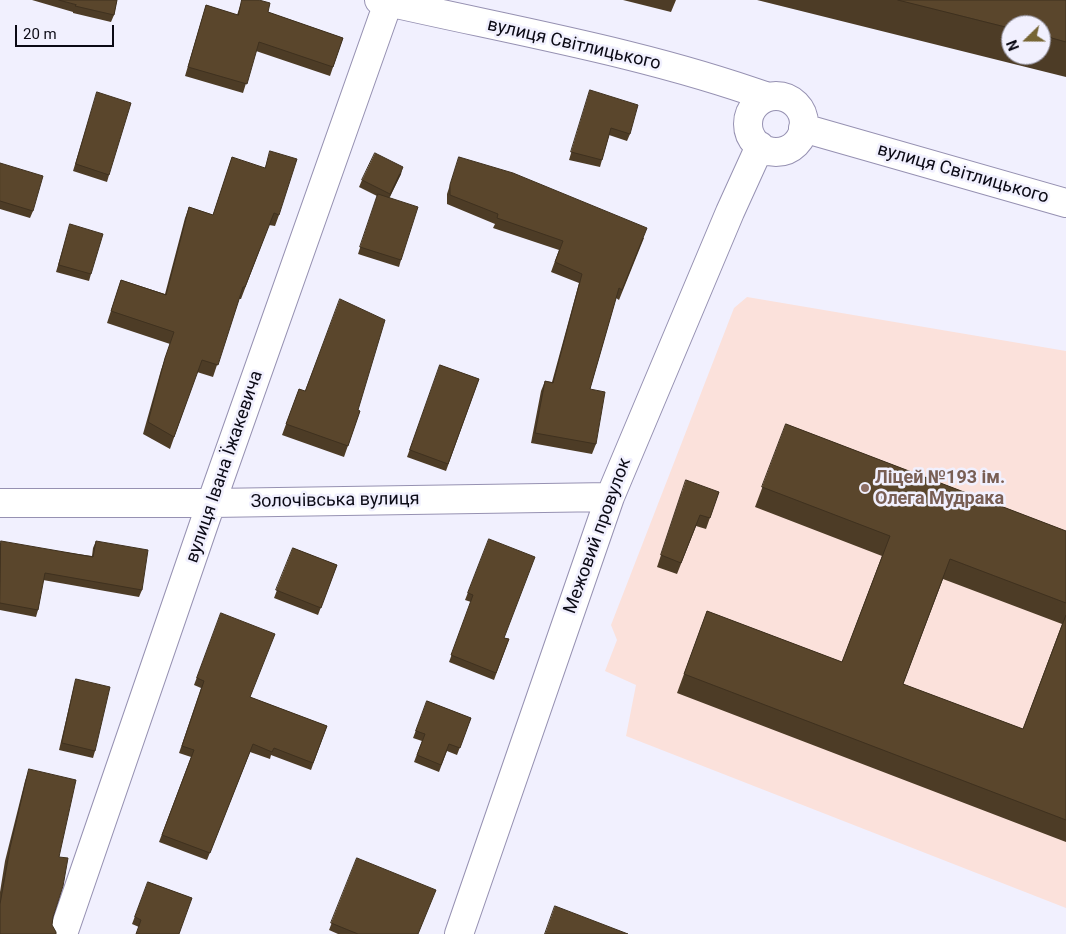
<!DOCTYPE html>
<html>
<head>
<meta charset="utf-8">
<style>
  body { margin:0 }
  #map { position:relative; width:1066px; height:934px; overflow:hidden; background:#f1f0fe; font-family:Roboto,sans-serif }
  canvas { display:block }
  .north { position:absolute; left:1001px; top:15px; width:50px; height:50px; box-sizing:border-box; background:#f1f0fe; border:1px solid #9594a1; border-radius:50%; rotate:248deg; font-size:14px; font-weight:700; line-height:20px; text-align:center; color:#0b0a15 }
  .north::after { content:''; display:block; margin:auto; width:18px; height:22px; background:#766533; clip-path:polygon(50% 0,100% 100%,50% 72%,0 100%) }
  .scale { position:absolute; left:15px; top:25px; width:99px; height:22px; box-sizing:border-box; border:2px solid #0b0a15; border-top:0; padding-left:6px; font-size:15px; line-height:18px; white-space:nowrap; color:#0b0a15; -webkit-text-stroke:4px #f1f0fe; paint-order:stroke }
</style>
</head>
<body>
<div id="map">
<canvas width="1066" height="934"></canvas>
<div class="north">N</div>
<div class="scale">20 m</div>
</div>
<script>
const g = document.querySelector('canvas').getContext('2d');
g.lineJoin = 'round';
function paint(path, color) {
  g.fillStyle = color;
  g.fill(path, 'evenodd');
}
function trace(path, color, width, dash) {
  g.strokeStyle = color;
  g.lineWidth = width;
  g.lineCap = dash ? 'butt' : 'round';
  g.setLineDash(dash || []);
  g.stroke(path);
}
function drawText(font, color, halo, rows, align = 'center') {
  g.font = font + ' Roboto,sans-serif';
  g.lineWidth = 5;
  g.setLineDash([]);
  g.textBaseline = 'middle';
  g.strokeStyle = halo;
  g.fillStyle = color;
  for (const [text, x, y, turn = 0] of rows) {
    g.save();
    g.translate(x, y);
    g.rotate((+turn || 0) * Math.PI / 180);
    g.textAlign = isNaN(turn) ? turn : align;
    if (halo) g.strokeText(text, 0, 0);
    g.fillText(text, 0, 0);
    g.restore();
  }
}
const education = new Path2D(`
  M747 297 1066 351V908L626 736 636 685 605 671 617 640 611 625 734 308Z`);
const minor = new Path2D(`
  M379 0C509 30 642 52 768 97
  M748 124a28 28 0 1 1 56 0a28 28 0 1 1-56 0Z
  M803 128 1066 203
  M0 503H212L610 497
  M63 934 207 515 389 0
  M459 934 610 497 730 212 760 146`);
const wall = new Path2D(`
  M32 0H117L114 15 111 22 73 13V12Z
  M242 0 268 12 343 38 330 76 256 51 243 93 185 76 206 5 237 15Z
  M623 0H676L671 12Z
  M758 0H1066V77L757 0ZM1011 25H1041V55H1011Z
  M590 90 630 134 627 141 609 135 600 167 569 160Z
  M97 92 109 175 107 182 73 171Z
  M232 157 279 215 275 226 269 225 241 299H239L213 377 197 372 170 449 143 434 161 370 170 344 107 323 121 280 165 294 185 218 189 207 213 215Z
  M459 157 644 238 619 300 616 298 590 389 596 444 592 454 531 443 541 391 545 381 552 382 579 283 551 272 559 250 493 228 495 224 447 204V194Z
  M0 163 33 211 30 218 0 209Z
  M401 174 389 198 401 260 399 267 358 254 377 196 359 187 362 180Z
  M70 224 91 274 89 281 56 272Z
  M440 365 479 379 446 471 407 457Z
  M299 389 360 411 344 457 282 435Z
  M786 424 1066 531V842L677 693 707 611 842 662 882 556 755 507ZM943 579 1062 624 1023 729 903 684Z
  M682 492H719L706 529 696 526 677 574 657 567Z
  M489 539 504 638 509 639 494 680 449 662 471 602 465 600Z
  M96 541 142 590 139 597 43 580 38 610 36 617 0 610V543L92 556 93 548Z
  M293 548 337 565 318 615 274 598Z
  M221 613 250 697 327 726 311 770 271 755 270 759 250 752 207 860 159 842 191 757 179 753 201 688 194 685Z
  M76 679 95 751 93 758 59 750 74 686Z
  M427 701 471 718 457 755 447 751 439 772 414 762 422 741 413 738Z
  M29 769 59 857 52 925 0 934V892L5 861 25 781Z
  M357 858 418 934H338L329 930Z
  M148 882 192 898 139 927 132 924Z`);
const shadedWall = new Path2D(`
  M403 167 401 174 388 201 390 194Z`);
const building = new Path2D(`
  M59 0H117L114 15 75 6 76 5Z
  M242 0H259L270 3 268 12 343 38 333 67 259 42 247 84 188 67 206 5 238 15Z
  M898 0H1066V42L1041 35V25H1011V28Z
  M590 90 638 105 630 134 611 128 602 160 571 152Z
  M97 92 131 103 109 175 76 164Z
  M270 151 297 159 279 215 274 213 245 287H243L218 365 202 360 174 437 148 422 165 358 174 332 111 311 121 280 166 295 189 207 213 215 232 157 265 168Z
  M375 153 403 167 390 194 362 180Z
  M459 157 513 173 647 228 622 290 619 288 590 389 605 392 596 444 535 433 545 381 553 383 582 274 555 262 563 241 497 218 498 214 450 195V185Z
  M0 163 43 176 33 211 0 201Z
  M378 194 418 207 401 260 360 247Z
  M70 224 103 234 91 274 59 265Z
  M340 299 385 320 358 410 360 411 348 446 286 424 299 389 305 391Z
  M440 365 479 379 448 464 410 450Z
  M786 424 1066 531V603L950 559 903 684 1023 729 1066 615V820L684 674 707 611 842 662 890 536 762 487Z
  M686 480 719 492 710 518 700 515 681 563 661 555Z
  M489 539 535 557 504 638 509 639 496 673 451 655 473 595 468 593Z
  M1 541 93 557 96 541 148 550 142 590 45 573 38 610 0 603Z
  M293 548 337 565 321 608 276 590Z
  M221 613 275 634 250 697 327 726 313 763 274 748 272 752 253 744 210 853 162 835 194 750 182 746 204 681 197 678Z
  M76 679 110 687 95 751 62 743Z
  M427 701 471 718 460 748 449 744 441 765 417 755 425 734 416 731Z
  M29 769 76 780 59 857 68 858 63 886 53 917 52 925 56 932V934H0V904L10 848Z
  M357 858 436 890 418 934H358L331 923Z
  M148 882 192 898 179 934H136L141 920 135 917Z
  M555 906 628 934H545Z`);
const markers = [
  [865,488,5,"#8d6e63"]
];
const streetNames = [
  ["вулиця Світлицького",574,45,13],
  ["вулиця Світлицького",963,174,16],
  ["вулиця Івана Їжакевича",225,467,-71],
  ["Золочівська вулиця",335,501,-1],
  ["Межовий провулок",598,536,-70]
];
const educationNames = [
  ["Ліцей №193 ім.",875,478],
  ["Олега Мудрака",875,499]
];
paint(education, '#fbe1db');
trace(minor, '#9691b2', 30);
trace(minor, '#fff', 28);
paint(wall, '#4d3c26');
paint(shadedWall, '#3f311f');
paint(building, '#5a462c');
trace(building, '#3f311f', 1);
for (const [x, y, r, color] of markers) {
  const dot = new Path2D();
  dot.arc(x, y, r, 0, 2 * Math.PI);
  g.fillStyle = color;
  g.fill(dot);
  trace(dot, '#f1f0fe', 2);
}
drawText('18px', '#0b0a15', '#f1f0fe', streetNames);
drawText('bold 18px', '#785e54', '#f1f0fe', educationNames, 'left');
</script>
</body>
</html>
